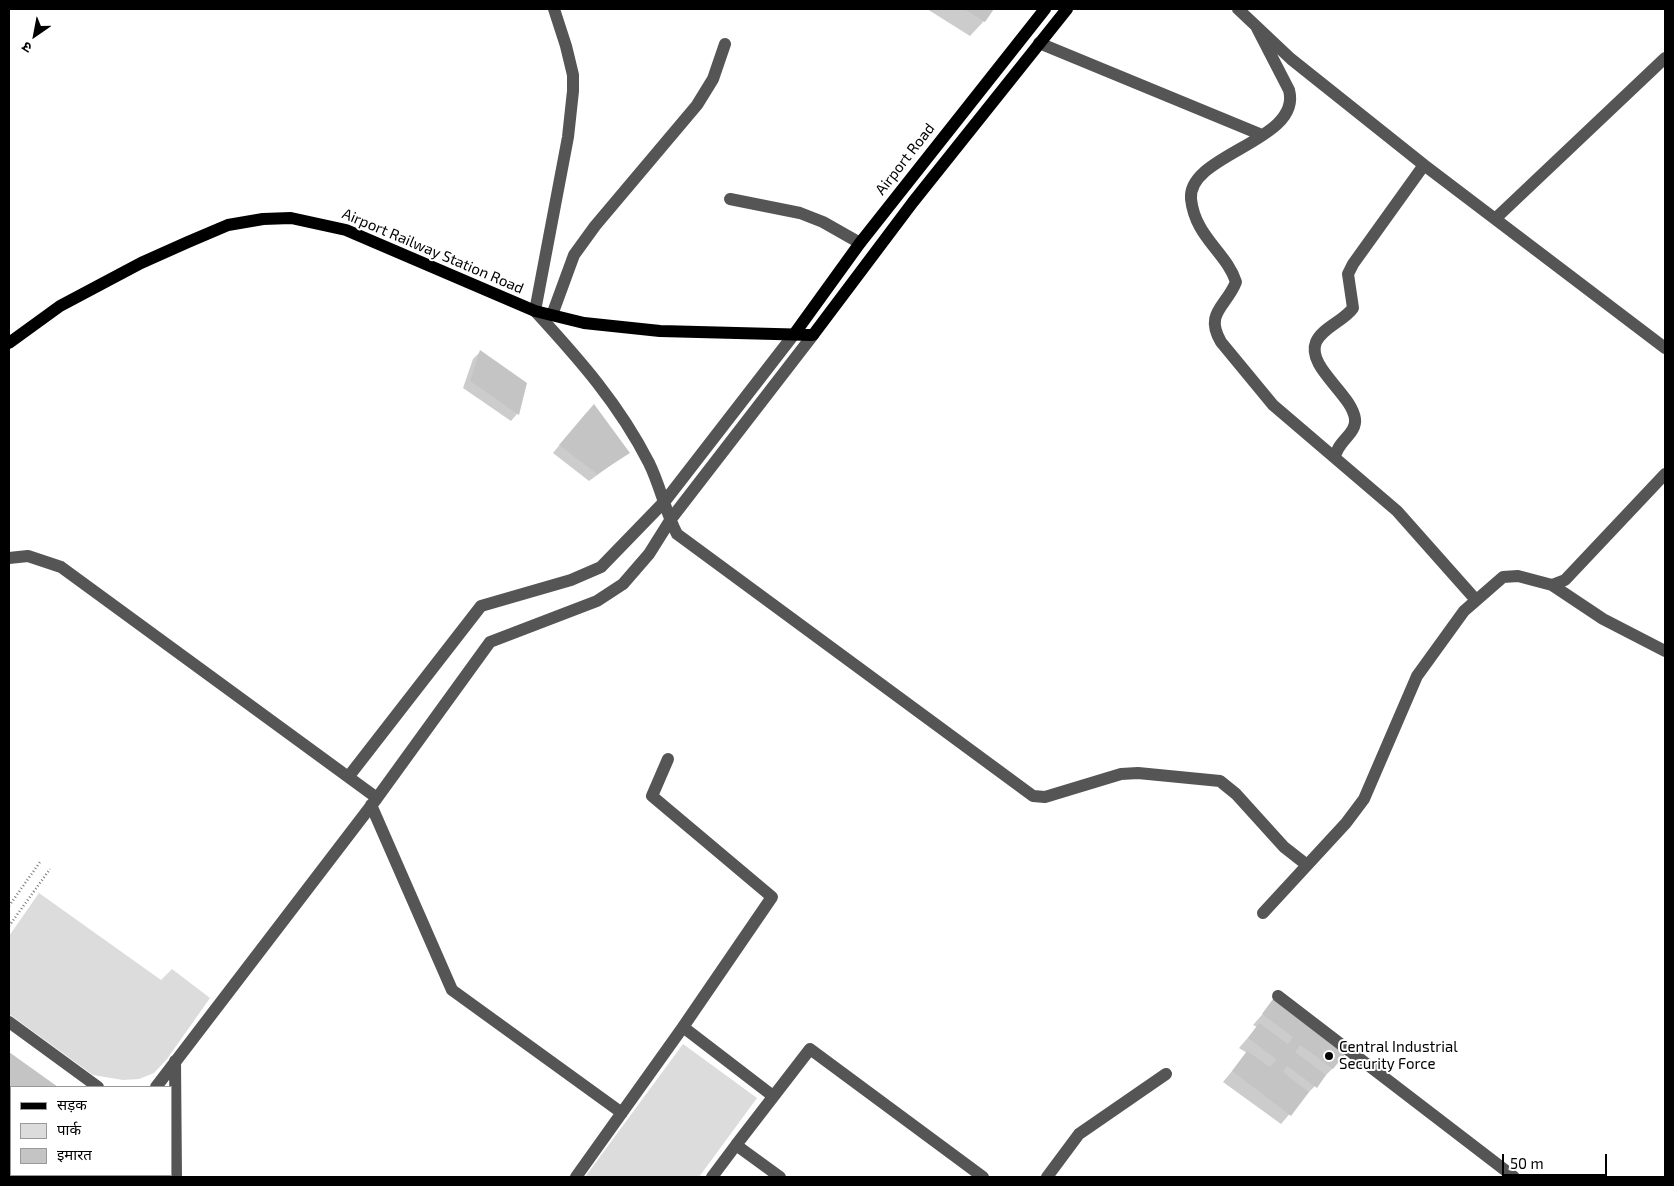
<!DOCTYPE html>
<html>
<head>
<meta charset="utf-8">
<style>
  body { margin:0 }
  #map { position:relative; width:1674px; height:1186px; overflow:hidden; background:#fff; font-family:"Exo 2","Noto Sans Devanagari",sans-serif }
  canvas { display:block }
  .frame { position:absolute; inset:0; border:10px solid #000; pointer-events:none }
  .legend { position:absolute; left:10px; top:1086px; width:162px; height:90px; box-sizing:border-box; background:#fff; border:1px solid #999; margin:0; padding:6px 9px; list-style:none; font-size:15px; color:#000 }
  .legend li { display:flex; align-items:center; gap:10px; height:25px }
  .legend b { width:25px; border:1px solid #999 }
  .north { position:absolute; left:10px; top:10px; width:50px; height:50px; -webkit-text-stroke:4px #fff; paint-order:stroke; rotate:213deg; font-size:14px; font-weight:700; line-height:20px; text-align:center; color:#000 }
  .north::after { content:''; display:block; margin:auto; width:18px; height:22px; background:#000; clip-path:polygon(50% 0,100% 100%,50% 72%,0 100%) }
  .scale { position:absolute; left:1502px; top:1154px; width:105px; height:22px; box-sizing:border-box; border:2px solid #000; border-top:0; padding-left:6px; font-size:15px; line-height:18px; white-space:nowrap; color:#000; -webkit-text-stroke:4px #fff; paint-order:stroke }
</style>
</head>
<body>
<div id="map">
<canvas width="1674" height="1186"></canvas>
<div class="frame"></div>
<ul class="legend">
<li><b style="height:6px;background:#000"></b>सड़क</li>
<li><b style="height:14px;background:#dcdcdc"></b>पार्क</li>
<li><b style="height:14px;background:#c4c4c4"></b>इमारत</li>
</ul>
<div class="north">उ</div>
<div class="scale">50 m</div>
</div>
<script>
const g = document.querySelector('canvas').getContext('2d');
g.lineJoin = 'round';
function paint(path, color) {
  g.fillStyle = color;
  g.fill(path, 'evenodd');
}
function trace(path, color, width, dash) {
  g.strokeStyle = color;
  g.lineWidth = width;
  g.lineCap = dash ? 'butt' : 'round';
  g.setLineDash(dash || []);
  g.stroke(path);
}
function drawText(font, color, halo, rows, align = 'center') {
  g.font = font + ' "Exo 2",sans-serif';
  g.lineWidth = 4;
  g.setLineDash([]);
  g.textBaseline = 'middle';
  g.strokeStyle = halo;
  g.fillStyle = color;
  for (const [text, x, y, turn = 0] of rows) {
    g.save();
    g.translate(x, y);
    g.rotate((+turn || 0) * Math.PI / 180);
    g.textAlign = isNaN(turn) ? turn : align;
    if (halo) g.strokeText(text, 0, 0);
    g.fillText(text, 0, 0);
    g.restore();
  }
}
const green = new Path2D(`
  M39 893 161 980 172 969 210 998 167 1059 154 1073 139 1079 123 1080 93 1075 9 1014V936Z
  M683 1044 757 1098 699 1177H585Z`);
const shadow = new Path2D(`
  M927 9H992L984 21 970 36Z
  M480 352 525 384 517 414 511 421 463 388 473 359Z
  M587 412 628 453 589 481 553 453Z
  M1274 1001 1333 1068 1305 1096 1281 1124 1223 1082 1247 1053 1239 1048 1257 1027 1253 1025Z
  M9 1053 56 1087H11V1175H86L84 1177H9Z`);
const building = new Path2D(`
  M964 9H994L985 22Z
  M480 350 527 383 519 415 470 381Z
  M594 404 630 453 597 474 559 445Z
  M1273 999 1346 1053 1333 1069 1300 1045 1295 1052 1326 1075 1317 1088 1287 1066 1283 1072 1309 1092 1291 1116 1232 1071 1247 1051 1270 1067 1276 1059 1248 1038 1259 1023 1288 1044 1293 1037 1262 1014Z
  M9 1052 58 1087H11V1175H87L85 1177H9Z`);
const path = new Path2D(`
  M9 906 40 862
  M9 926 50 869`);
const minor = new Path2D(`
  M554 9 566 46 573 75V91L568 137 535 311C579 359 619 404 649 463 660 485 665 511 677 534L1033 796 1045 797 1121 774 1138 773 1220 781 1236 794 1284 847 1307 865
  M1238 9 1291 59 1424 165 1665 348
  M1257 28 1289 90C1303 141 1187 154 1191 199 1195 237 1227 253 1236 282 1226 307 1204 313 1221 342L1273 405 1335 458
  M1039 43 1262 135
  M1424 165 1353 264 1348 274 1353 308C1344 321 1323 327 1316 342 1306 367 1352 394 1355 419 1357 434 1336 442 1335 458L1397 511 1476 600
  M730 199 800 213 823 222 860 243
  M1496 218 1665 58
  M552 315 574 255 595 226 697 105 713 79 725 44
  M9 558 28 556 61 567 377 798
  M1552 585 1603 619 1665 651
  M668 759 652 796 772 897 683 1027 773 1096
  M349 776 481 606 571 580 601 567 665 501 795 333
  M371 805 452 990 622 1113
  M1263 913 1346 823 1364 799 1417 676 1464 611 1503 577 1518 576 1552 585 1565 580 1665 474
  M1278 996 1514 1177
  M9 1022 98 1087
  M175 1061 176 1177
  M156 1087 377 798 490 642 597 601 623 584 649 554 671 519 813 335
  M576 1177 683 1027
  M712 1177 736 1145
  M780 1177 736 1145 810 1049 983 1177
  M1047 1177 1079 1134 1166 1074`);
const major = new Path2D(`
  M795 333 860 243 1045 9
  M9 343 60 306 141 263 188 242 228 225 263 219 291 218 346 230 535 311 584 323 660 331 813 335 913 202 1067 9`);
const markers = [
  [1329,1056,5,"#000"]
];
const streetNames = [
  ["Airport Road",905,159,-52],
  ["Airport Railway Station Road",433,251,23]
];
const poiNames = [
  ["Central Industrial",1339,1047],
  ["Security Force",1339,1064]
];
paint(green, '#dcdcdc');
paint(shadow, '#0003');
paint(building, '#c4c4c4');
trace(path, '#777', 2.5, [1, 2.5]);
trace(minor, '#555', 12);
trace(major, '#000', 12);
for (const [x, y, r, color] of markers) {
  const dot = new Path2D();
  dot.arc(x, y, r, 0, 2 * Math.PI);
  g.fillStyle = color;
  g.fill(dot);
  trace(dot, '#fff', 2);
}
drawText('15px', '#000', '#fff', streetNames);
drawText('15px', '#000', '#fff', poiNames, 'left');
</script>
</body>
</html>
